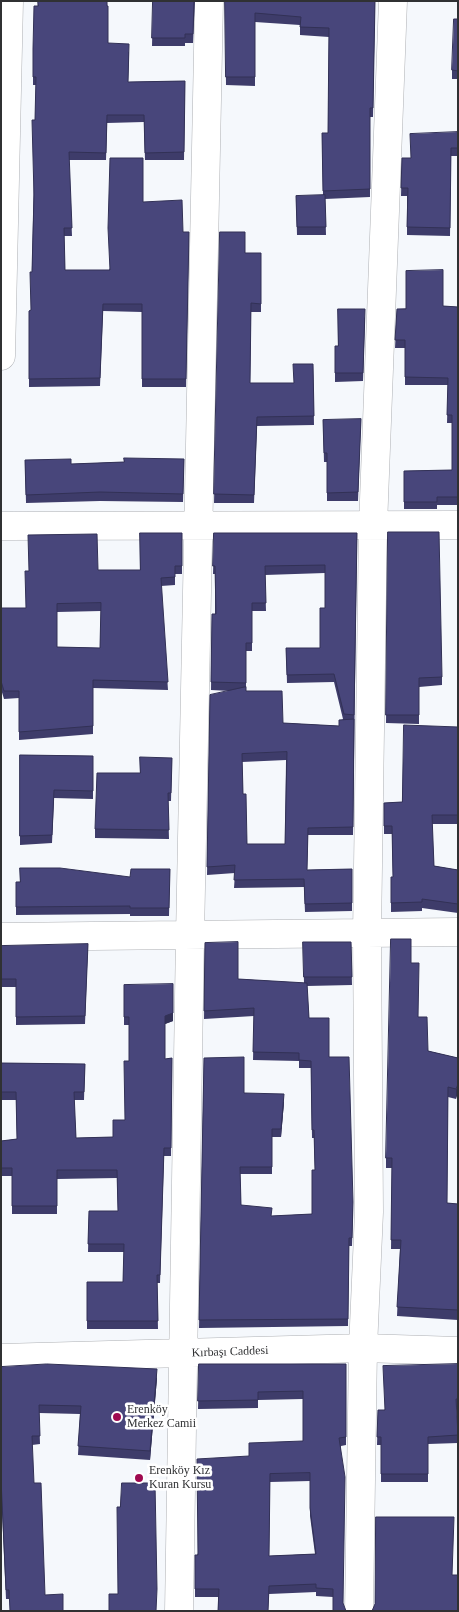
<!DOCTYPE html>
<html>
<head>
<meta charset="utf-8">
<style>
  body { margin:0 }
  #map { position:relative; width:459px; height:1612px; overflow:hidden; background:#f5f8fc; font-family:Georgia,serif }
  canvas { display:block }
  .frame { position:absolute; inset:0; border:2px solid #303133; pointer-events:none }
</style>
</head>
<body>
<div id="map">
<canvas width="459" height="1612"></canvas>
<div class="frame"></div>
</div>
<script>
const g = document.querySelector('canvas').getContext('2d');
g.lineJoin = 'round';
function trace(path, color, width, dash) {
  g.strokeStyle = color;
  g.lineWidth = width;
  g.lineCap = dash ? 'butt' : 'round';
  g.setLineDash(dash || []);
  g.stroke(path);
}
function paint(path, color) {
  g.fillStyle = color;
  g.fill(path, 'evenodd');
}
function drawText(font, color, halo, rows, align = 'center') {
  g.font = font + ' Georgia,serif';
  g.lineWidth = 5;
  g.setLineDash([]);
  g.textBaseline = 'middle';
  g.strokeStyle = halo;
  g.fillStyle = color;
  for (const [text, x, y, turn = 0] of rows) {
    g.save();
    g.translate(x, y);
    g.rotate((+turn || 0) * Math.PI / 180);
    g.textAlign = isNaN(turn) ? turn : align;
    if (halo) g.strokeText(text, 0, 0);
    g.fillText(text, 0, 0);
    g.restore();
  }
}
const minor = new Path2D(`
  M1 356 9 1
  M1 526 458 525
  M1 937 458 932
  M1 1358 363 1348 458 1351
  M179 1611 190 936 209 1
  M359 1611 363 1348 369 1212 367 934 373 526 393 1`);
const wall = new Path2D(`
  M38 1H107L108 43 129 52 128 82 185 81 184 160H145L144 122 107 123 106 160H69L72 236H64L65 270H109L143 202 183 232H189L186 387H142V312L103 311 100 386 29 387V311L31 310 36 85H33V49Z
  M153 1H195L193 43H185V46H152Z
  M225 1H375L373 117H370V197L325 199 326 235H297L296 196 323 195 322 133H328L329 37 300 35V25L255 22V86L226 85Z
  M458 19V79H452V70Z
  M458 132V156H451L450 236 407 235V196H401L402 158H411Z
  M220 232 245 253H261V312H251L250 383H294L313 364 314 425 257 426 254 503H214Z
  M443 306 458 307V505H437V509H404V471L452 470V423H447L448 385H405V348H395L397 309Z
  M365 317 363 381 335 382V346H338Z
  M361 419 358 501H327V462H324L323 420Z
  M184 459 183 502 100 501 26 503 25 460 71 464 124 462Z
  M388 532 442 677V685L419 687V724L386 723Z
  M182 533V574H175V585L161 586 168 690 93 688V734L19 740V698L4 699 1 689V608H26L98 570H140ZM101 611 100 648 57 647V612Z
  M214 533H357L353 835H308L307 870 352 869V911L305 912 304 887 234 888 235 873 207 875 210 695 230 691 211 690 212 614H215V574H213ZM325 573V608L320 648H286L287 683 334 682 343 719 339 726 283 723 246 691V651H252V611H266L265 575ZM286 760 285 844H247L243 794 242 762Z
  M458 727V824H432L434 866 458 870V913L422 908V911L391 912V877H393L392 834H384V803L402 802Z
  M20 755 93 756V799L54 798 52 843 20 845Z
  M172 758 171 801H168L169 839 95 838V829L140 773Z
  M170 869 169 916H130V914L16 915V882L130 877Z
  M303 942H351L352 985 307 986 309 1018 329 1057 353 1210 352 1246H349L348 1326 199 1328 204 1058 244 1093 284 1102 281 1137H272V1174H240L241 1205 272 1216 312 1214 315 1170 314 1138H312L311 1068H299V1061L253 1060 254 1016 204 1019 205 943 238 979 304 983Z
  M88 944 85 1024 16 1025V987H1V946Z
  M411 963 418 1017 428 1051 458 1058 456 1099 448 1097 447 1203 458 1204V1320L397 1316 400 1249H391L392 1168H386V1158Z
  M124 985 173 1021 165 1024V1059L172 1058 171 1156H164L160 1283H157L158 1329H87V1282H123L124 1252H88L89 1211H118L117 1178 57 1179V1214H12V1176H1V1141L17 1139 16 1100H1V1063L85 1064 84 1100H74L76 1138 113 1137 125 1120 129 1061V1025H124Z
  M199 1364H346V1445L341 1446 333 1597 316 1596V1592L269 1594 268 1611H218V1597H195V1555H197L249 1456 303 1441V1399L258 1400V1408L198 1409ZM310 1481V1516L315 1554 269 1556 270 1482Z
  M458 1364V1407H456L458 1443 428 1444V1482H381V1445H377L378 1410H384Z
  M1 1367 157 1378 150 1460 78 1455 80 1414 39 1413 40 1444 32 1445 9 1599H6L1 1488Z`);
const shadedWall = new Path2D(`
  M173 984V1021L165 1024V1016Z
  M458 1084V1093L456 1099V1089Z
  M284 1094V1102L281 1137V1129Z
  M157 1369V1378L150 1460V1451Z`);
const building = new Path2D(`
  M38 1H107V6H108V43L129 44 128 82 185 81 184 152 145 153 144 115H107L106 153 69 152 72 228H64L65 270H110L108 228 110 158H143V202L182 200 183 232H189L186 379H142V304H103L100 378 29 379V311L31 310 30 272H32L34 195 32 120H35L36 77H33V49L34 6H38Z
  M153 1H194L193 34H185V38H152Z
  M225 1H375L373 108H370V189L323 191 322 133H328L329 28 300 27 301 17 255 13V77H226Z
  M454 19H458V71L452 70Z
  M458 132V148H451L450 228 407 227 408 188H401L402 158H411L410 134Z
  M325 195 326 227H297L296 196Z
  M220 232H245V253H261V304L251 303 250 383H294L293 364H313L314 416 257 417 254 495 214 494Z
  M443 270V306L458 307V497H437V502H404V471L452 470V415H447L448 378 405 377V340H395L397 309H406V271Z
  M338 309H365L363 373H335V346H338Z
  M361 419 358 492 327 493V453H324L323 420Z
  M124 458 184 459 183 494 100 492 26 495 25 460 71 459V464L124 462Z
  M388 532H439L442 677 419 678V715H386Z
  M140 533H182V566H175V577L161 578 168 682 93 680V726L19 732V691H4L1 681V608H26L25 571H29L28 535 97 534 98 570H140ZM101 603 100 648 57 647V604Z
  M214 533H357L354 715 344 714 334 674 287 675 286 648H320V608H325V565L265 566 266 603H252V643H246V683L211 682 212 614H216L215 566H213Z
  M246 687V691H282L283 723 339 726V720L354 719 353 827 308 828 307 870 352 869V903L305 904 304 879 234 880 235 865 207 867 210 695ZM287 752 285 844H247L246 794H243L242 754Z
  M404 725 458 727V815H432L434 866 458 870V904L422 899V902L391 903V877H393L392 826H384V803L402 802Z
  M20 755 93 756V791L54 790 52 835 20 836Z
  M140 757 172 758 171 793H168L169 830 95 829 97 773H140Z
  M20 868H60L130 877 131 869H170L169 908H130V906L16 907V882H20Z
  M391 939H411V963H419L418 1017H427L428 1051 458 1058V1084L456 1089 448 1087 447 1203 458 1204V1310L397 1307 401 1240H391L392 1158H386Z
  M238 942V979L307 983 309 1018H329V1057H349L353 1202 352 1238H349L348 1319 199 1320 204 1058 244 1057V1093L284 1094 281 1129H272V1167H240L241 1205 272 1208 271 1216 312 1214V1170H315L314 1130H312L311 1061 299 1060V1053L253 1052 254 1008 204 1011 205 943Z
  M303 942H351L352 977H304Z
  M88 944 85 1016 16 1017V979H1V946Z
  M173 984V1013L165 1016V1059L172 1058 171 1148H164L160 1275H157L158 1321H87V1282H123L124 1244H88L89 1211H118L117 1170H57V1206H12V1168H1V1141L17 1139 16 1092H1V1063L85 1064 84 1092H74L76 1138 113 1137V1120H125L124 1061H129V1017H124V985Z
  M47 1364 157 1369 150 1451 78 1446 81 1406 39 1405 40 1436H32L34 1483H41L45 1595 63 1594V1611H10L9 1590H6L1 1479V1367Z
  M199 1364H346V1437L339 1438 345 1477 343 1603 346 1611H333V1589L316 1588V1584L269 1586 268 1611H218L219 1589H195V1555H198L197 1459 249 1456V1443L303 1441V1391L258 1392V1400L198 1401ZM310 1473V1508L316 1554 269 1556 270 1474Z
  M458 1364V1399H456L458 1435 428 1437V1474H381V1437H377L378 1410H385L383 1366Z
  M122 1483H155L157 1589 156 1611H109V1594H118L117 1507H120Z
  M376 1517H454L452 1575H458V1611H372L375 1604Z`);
const markers = [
  [117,1417,5,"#9f0a50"],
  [139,1478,5,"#9f0a50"]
];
const streetNames = [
  ["Kırbaşı Caddesi",230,1352,-2]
];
const poiNames = [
  ["Erenköy",127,1410],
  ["Merkez Camii",127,1424],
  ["Erenköy Kız",149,1471],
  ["Kuran Kursu",149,1485]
];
trace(minor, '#aeb0b4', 29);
trace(minor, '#fff', 28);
paint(wall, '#3e3c6a');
paint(shadedWall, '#323156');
paint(building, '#48467b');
trace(building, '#323156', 1);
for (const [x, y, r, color] of markers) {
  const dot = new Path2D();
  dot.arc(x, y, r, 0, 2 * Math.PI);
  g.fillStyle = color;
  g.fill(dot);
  trace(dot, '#fff', 2);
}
drawText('12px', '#303133', '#fff', streetNames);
drawText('12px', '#303133', '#fff', poiNames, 'left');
</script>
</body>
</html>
